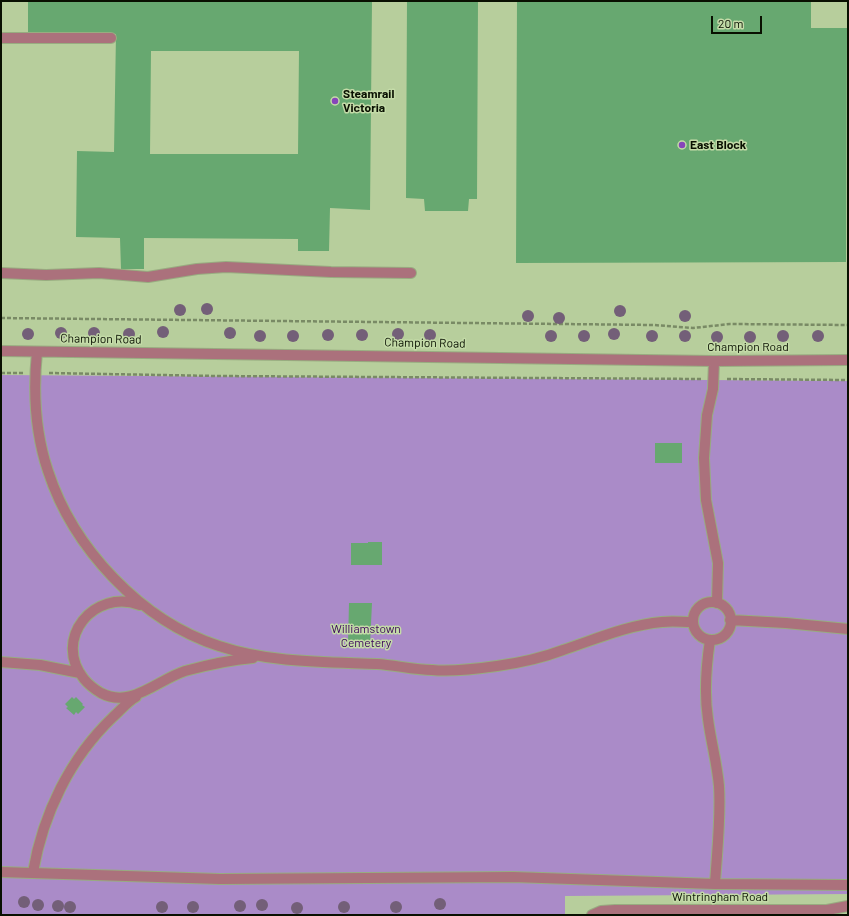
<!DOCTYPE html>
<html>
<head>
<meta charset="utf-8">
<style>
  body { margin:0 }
  #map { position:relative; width:849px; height:916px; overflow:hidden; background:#b7ce9c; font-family:Barlow,sans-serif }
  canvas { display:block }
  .frame { position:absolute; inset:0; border:2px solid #091001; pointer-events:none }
  .scale { position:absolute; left:711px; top:16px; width:51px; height:18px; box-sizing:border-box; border:2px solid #091001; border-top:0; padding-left:5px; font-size:12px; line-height:14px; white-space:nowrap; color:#091001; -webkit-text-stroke:3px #c4dba8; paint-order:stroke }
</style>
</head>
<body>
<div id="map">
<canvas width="849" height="916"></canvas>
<div class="frame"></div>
<div class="scale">20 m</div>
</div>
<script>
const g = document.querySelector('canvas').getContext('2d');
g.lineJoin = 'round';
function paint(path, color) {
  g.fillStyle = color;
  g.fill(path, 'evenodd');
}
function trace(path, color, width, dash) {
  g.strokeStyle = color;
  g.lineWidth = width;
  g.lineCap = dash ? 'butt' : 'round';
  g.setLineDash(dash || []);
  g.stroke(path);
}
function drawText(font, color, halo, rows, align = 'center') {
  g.font = font + ' Barlow,sans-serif';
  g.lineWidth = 3;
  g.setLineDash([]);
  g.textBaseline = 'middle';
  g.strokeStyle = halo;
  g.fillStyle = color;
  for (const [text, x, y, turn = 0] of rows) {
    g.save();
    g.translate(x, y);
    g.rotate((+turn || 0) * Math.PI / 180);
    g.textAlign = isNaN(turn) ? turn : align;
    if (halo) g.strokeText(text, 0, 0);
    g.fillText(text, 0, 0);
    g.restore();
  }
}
const green = new Path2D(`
  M1 375 848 381V894L565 896V915H1Z`);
const building = new Path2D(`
  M28 1H372L370 210 330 208 329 251H298V239L144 238V269H121L120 238 76 237 77 151 114 152 116 34 28 33ZM151 51H299L298 154H150Z
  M407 1H478L477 199H469L468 211H425L424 199 406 198Z
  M517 1H811V28H847L846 262 516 263Z
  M655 443H682V463H655Z
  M368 542H382V565H351V543H368Z
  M349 603H372L370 645 348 644Z
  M72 697 74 699 76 697 83 704 82 705 85 707 78 714 76 712 74 715 66 708 68 707 65 704Z`);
const path = new Path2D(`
  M1 318 654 325 693 328 730 324 848 325
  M1 373H24
  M49 373 216 376 702 379
  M727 379 848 380`);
const minor = new Path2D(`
  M1 38H111
  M1 273 46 275 99 273 148 277 197 269 226 267 331 272 411 273
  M1 351 714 361 848 360
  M37 352C33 392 35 432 48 471 73 548 141 621 219 646 270 663 324 662 377 664 395 665 414 670 432 670 453 672 476 669 497 666 519 663 542 658 563 650 596 639 628 625 662 622 672 621 682 622 692 622
  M714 361 713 389 707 415 704 458 706 500 718 563 717 603
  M693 621a19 19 0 1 1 38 0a19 19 0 1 1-38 0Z
  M140 605C94 588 52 639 84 679 89 685 94 689 101 693 131 709 157 680 185 671 207 665 230 660 253 658
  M730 620 786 623 848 629
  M710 640C706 667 704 693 708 719 711 742 717 763 719 786 721 818 717 851 715 884
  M1 662 40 665 80 673
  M1 872 220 879 513 877 715 884 848 885
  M33 872C43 814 70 758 113 717 121 710 127 702 136 697
  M592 915 601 911 615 910H827L848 906`);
const trees = [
  [207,309],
  [180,310],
  [620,311],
  [528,316],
  [685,316],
  [559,318],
  [163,332],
  [61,333],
  [94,333],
  [230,333],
  [28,334],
  [129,334],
  [398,334],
  [614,334],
  [328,335],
  [362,335],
  [430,335],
  [260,336],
  [293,336],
  [551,336],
  [584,336],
  [652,336],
  [685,336],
  [783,336],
  [818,336],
  [717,337],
  [750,337],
  [24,902],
  [440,904],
  [38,905],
  [262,905],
  [58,906],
  [240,906],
  [70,907],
  [162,907],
  [193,907],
  [344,907],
  [396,907],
  [297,908]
];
const markers = [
  [335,101,4,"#8745ba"],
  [682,145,4,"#8745ba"]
];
const poiNames = [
  ["Steamrail",343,94],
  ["Victoria",343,108],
  ["East Block",690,145]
];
const streetNames = [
  ["Champion Road",101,339,1],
  ["Champion Road",425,343,1],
  ["Champion Road",748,347],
  ["Wintringham Road",720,897]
];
const parkNames = [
  ["Williamstown",366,629],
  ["Cemetery",366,643]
];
paint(green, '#aa8bc8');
paint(building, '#67a870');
trace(minor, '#98ac80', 12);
trace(path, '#798a65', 2.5, [4, 2]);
trace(minor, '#ab717c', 10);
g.fillStyle = '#735f78';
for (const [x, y] of trees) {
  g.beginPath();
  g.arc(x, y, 6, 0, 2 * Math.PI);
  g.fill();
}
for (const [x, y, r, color] of markers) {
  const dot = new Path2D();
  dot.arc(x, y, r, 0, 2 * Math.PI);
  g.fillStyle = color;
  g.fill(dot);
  trace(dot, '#c4dba8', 1.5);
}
drawText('bold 12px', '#091001', '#c4dba8', poiNames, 'left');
drawText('12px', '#091001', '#c4dba8', streetNames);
drawText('12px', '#3b055b', '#c4dba8', parkNames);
</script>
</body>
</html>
